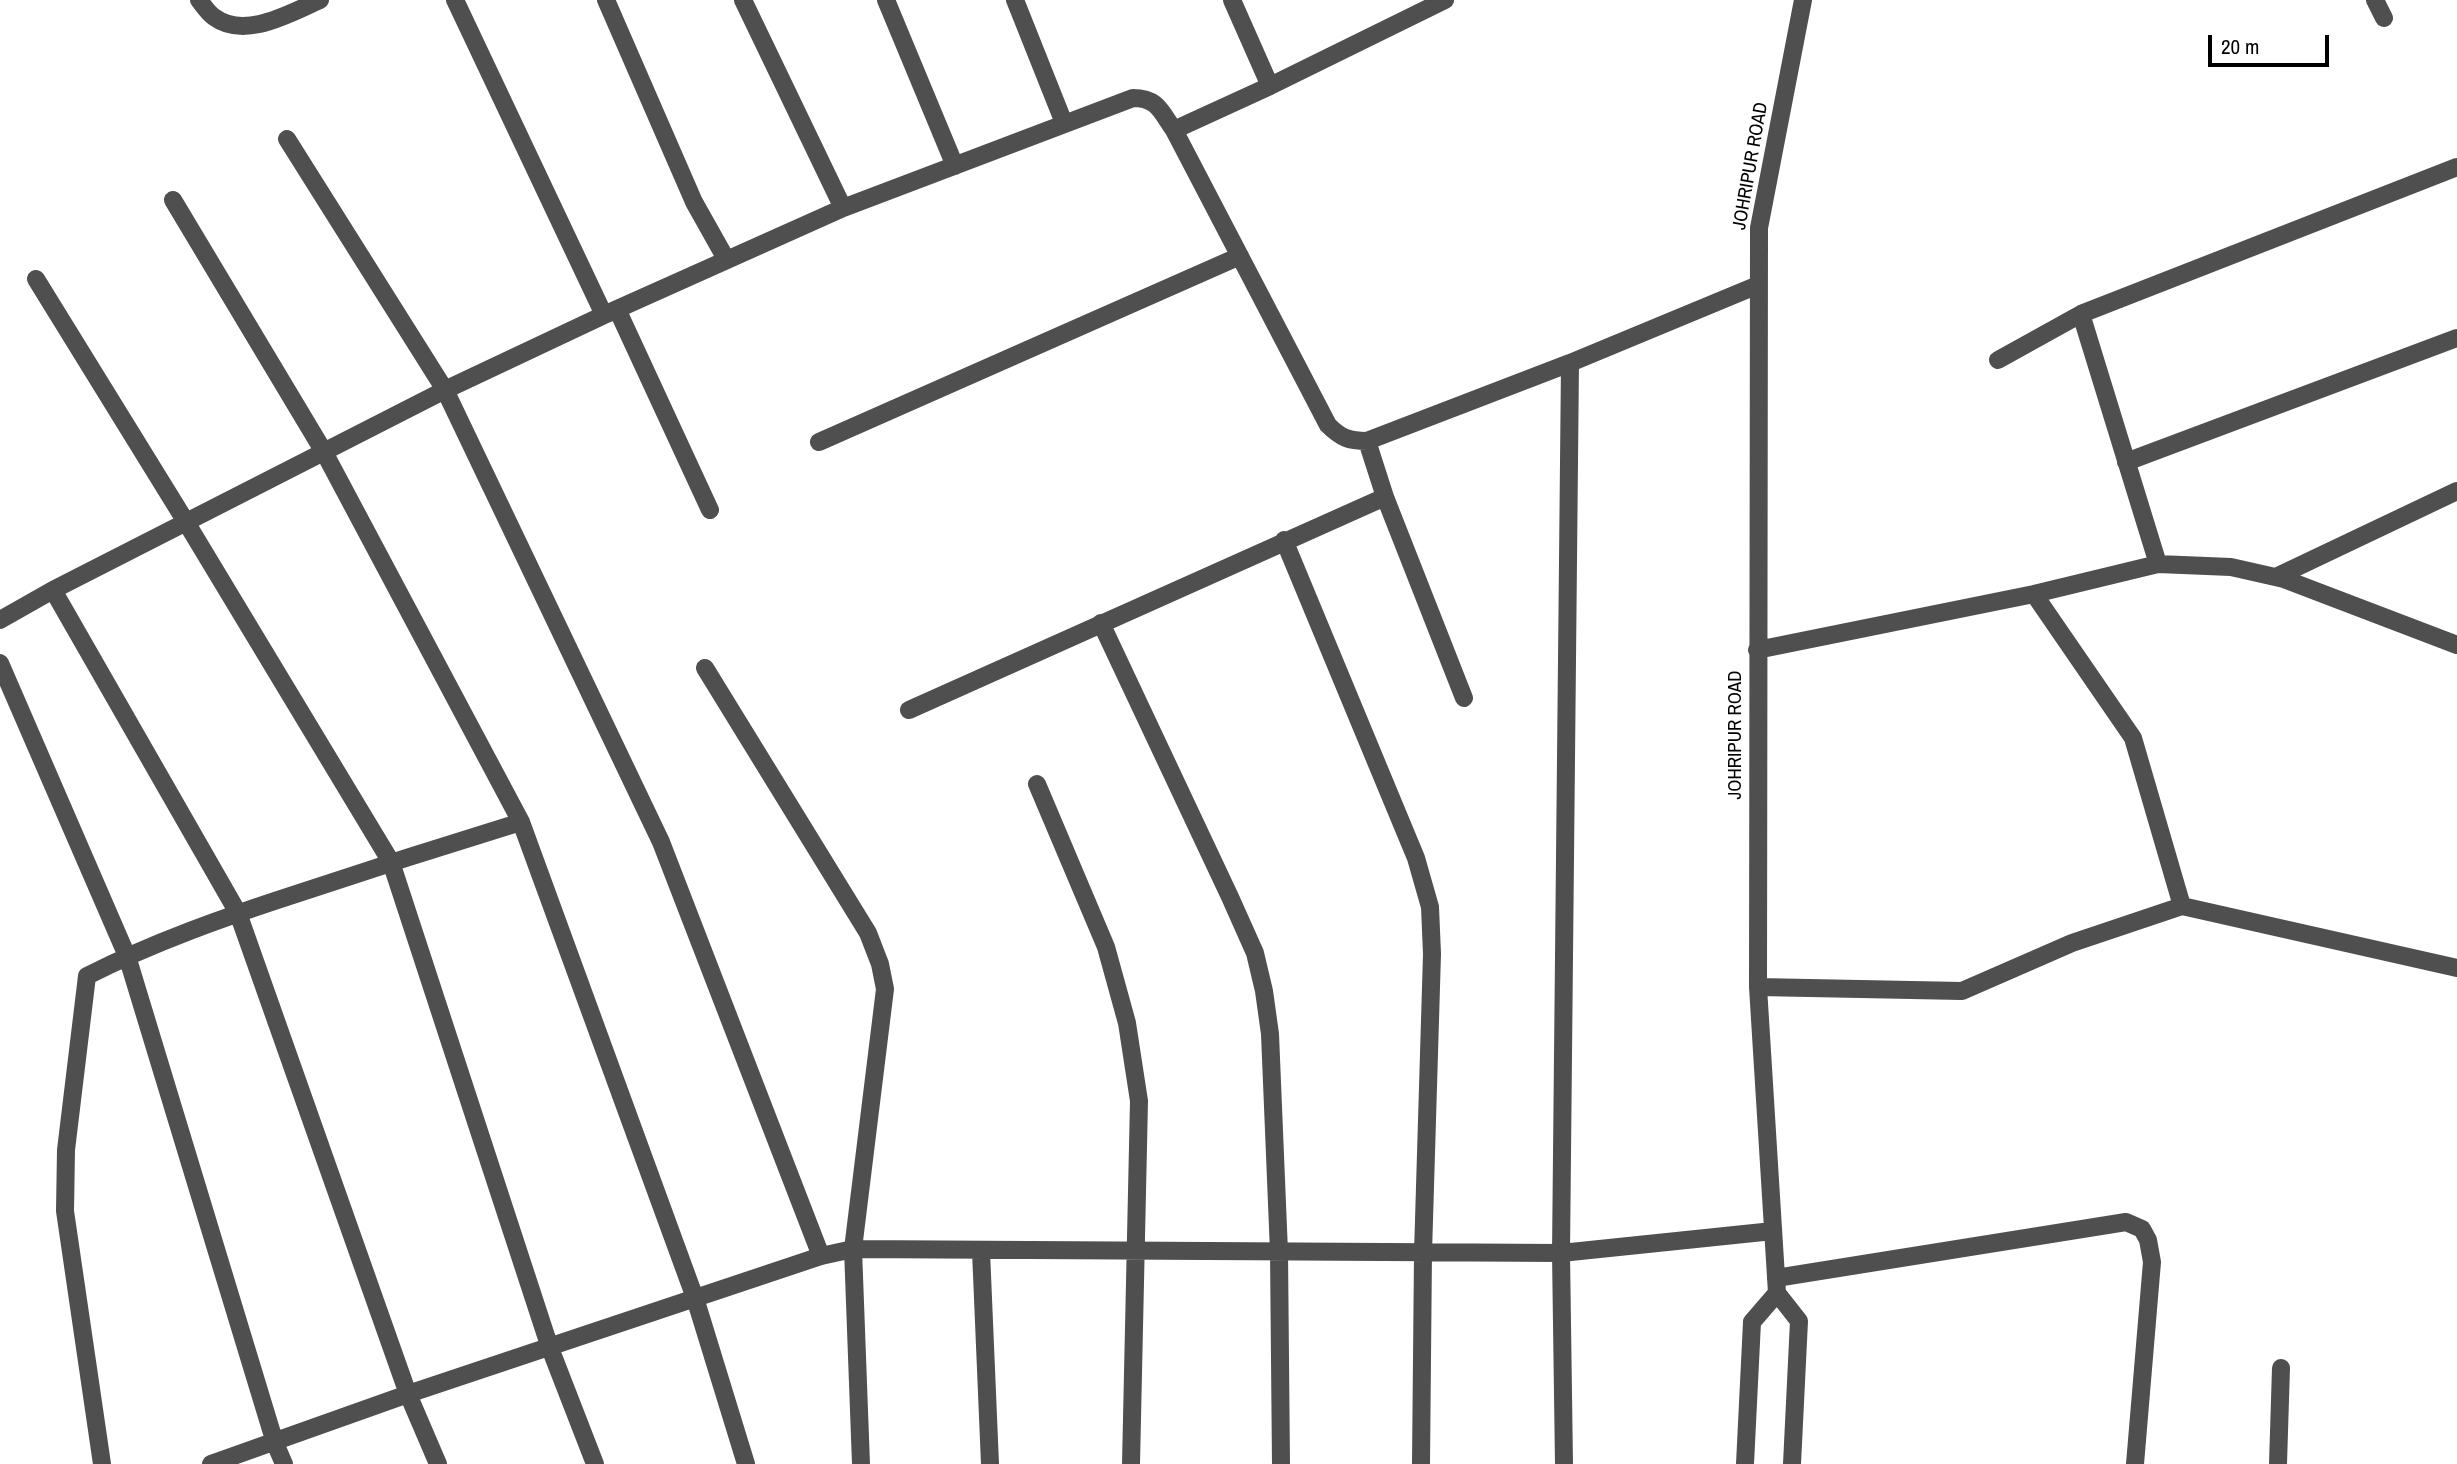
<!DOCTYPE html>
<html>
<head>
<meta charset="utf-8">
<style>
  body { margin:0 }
  #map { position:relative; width:2457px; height:1464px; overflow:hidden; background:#fff; font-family:"Archivo Narrow",sans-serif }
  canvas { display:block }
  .scale { position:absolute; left:2208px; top:35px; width:121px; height:32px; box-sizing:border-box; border:4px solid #000; border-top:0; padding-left:9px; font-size:21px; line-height:24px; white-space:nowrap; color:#000; -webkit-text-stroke:5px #fff; paint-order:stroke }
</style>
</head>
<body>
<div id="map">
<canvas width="2457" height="1464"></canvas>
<div class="scale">20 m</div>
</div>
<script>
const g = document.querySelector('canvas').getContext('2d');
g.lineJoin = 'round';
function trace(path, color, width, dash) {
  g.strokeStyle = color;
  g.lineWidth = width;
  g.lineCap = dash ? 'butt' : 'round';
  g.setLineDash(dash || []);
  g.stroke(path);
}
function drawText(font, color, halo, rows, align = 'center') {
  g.font = font + ' "Archivo Narrow",sans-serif';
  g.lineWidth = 5;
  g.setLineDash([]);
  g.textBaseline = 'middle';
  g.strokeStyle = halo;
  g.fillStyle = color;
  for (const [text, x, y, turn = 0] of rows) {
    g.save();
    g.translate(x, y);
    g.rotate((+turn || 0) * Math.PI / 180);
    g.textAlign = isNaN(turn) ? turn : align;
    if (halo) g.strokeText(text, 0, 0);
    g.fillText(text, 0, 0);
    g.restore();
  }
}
const minor = new Path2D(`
  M199 0C203 5 208 13 214 17 245 40 290 13 320 0
  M455 0 604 315
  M606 0 694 202 726 259
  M743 0 843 208
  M886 0 955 166
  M1015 0 1064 123
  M1232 0 1270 86
  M2375 0 2384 18
  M1174 130 1270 86 1445 0
  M287 139 445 390 661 842 821 1256
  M173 200 324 452 521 822 695 1298 746 1464
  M36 279 186 522 391 862 550 1348 595 1464
  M617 309 710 510
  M2081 314 2158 564
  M1998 360 2081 314 2457 167
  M1367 441 1385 497 1464 698
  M819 442 1240 256
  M2126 462 2457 338
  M1284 540 1416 858 1430 907 1432 954 1423 1253 1421 1464
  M2276 577 2457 491
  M53 590 238 913 408 1394 438 1464
  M2034 594 2133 738 2182 906
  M0 620 53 590 445 390 604 315 843 208 1133 98C1158 98 1161 112 1174 130L1328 425C1341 438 1349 441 1367 441L1570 363 1758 285
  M1101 623 1230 897 1255 953 1264 991 1270 1034 1279 1252 1281 1464
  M1757 650 2034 594 2158 564 2231 567 2284 579 2457 645
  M0 663 127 956 275 1443 284 1464
  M705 668 868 933 880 964 885 989 853 1249 861 1464
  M909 710 1385 497
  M1037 784 1106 947 1127 1023 1139 1101 1131 1464
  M1758 987 1962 991 2072 943 2182 906 2457 968
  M981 1251 990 1464
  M1776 1278 2126 1222 2142 1229 2148 1240 2152 1262 2135 1464
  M1777 1293 1799 1321 1792 1464
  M102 1464 65 1211 66 1150 87 976C154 942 225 917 296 894 371 869 446 845 521 822
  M211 1464 408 1394 821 1256 853 1249 1561 1253 1773 1231
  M1564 1464 1561 1253 1570 363
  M1745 1464 1752 1322 1777 1293 1758 987 1759 228 1803 0
  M2278 1464 2281 1368`);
const streetNames = [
  ["JOHRIPUR ROAD",1751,166,-80],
  ["JOHRIPUR ROAD",1736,735,-90]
];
trace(minor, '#4f4f4f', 18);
drawText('19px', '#000', '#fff', streetNames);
</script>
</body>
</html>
